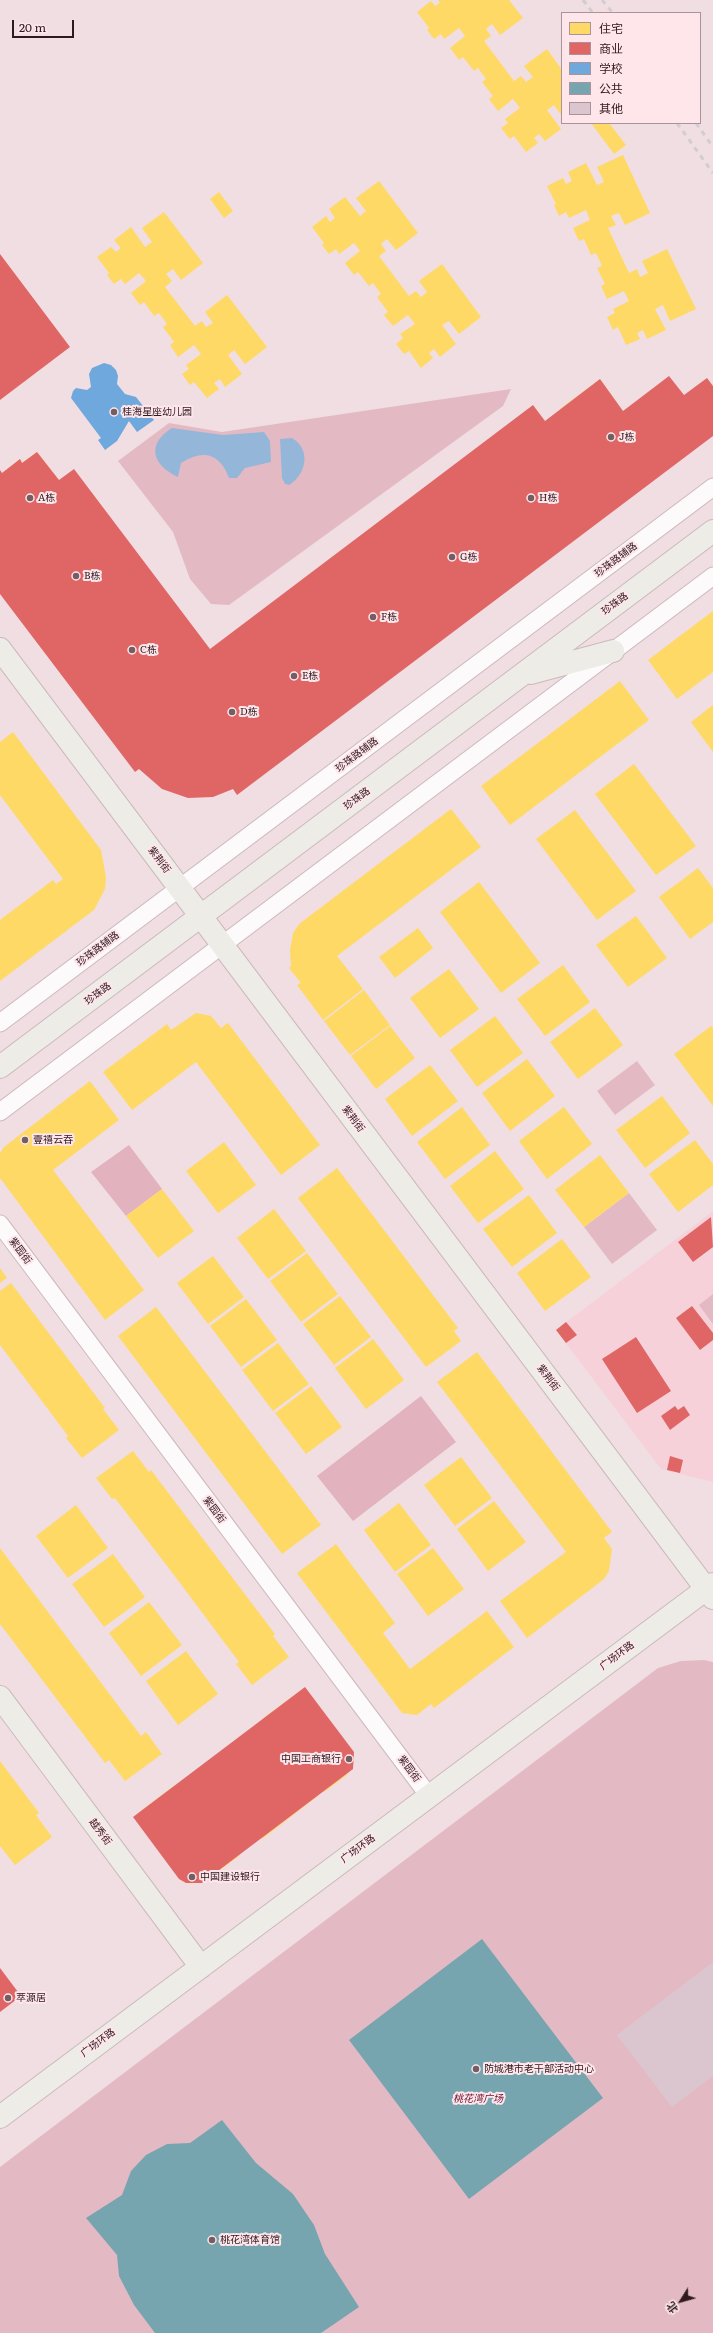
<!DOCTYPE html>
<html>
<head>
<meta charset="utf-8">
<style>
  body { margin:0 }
  #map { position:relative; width:713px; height:2333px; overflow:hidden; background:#f0dee2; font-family:Literata,"Noto Sans SC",serif }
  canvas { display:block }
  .legend { position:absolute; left:561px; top:12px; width:140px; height:112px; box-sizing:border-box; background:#fee6eb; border:1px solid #ab9499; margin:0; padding:5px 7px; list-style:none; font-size:12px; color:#2e191e }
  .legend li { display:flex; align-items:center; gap:8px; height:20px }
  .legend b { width:20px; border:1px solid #ab9499 }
  .north { position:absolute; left:661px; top:2281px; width:40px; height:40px; -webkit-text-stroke:3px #fee6eb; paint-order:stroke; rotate:233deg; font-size:11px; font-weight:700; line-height:16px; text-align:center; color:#2e191e }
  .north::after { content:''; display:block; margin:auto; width:14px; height:18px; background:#2e191e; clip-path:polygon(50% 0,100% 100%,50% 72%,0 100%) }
  .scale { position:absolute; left:12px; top:20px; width:62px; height:18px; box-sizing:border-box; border:2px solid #2e191e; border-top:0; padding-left:5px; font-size:12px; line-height:14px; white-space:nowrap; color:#2e191e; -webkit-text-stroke:3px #fee6eb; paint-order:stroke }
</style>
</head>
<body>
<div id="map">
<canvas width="713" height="2333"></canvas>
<ul class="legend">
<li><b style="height:11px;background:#ffd966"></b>住宅</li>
<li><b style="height:11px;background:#e06666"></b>商业</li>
<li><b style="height:11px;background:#6fa8dc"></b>学校</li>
<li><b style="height:11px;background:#76a5af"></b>公共</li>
<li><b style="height:11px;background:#dbc6cf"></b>其他</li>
</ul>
<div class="north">北</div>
<div class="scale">20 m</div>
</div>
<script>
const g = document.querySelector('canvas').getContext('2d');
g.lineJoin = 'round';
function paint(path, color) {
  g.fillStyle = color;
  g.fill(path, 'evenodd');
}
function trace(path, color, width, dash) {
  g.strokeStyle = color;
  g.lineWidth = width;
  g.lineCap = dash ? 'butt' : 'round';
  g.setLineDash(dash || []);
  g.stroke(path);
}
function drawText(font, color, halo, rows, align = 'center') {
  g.font = font + ' Literata,"Noto Sans SC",serif';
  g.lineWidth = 4;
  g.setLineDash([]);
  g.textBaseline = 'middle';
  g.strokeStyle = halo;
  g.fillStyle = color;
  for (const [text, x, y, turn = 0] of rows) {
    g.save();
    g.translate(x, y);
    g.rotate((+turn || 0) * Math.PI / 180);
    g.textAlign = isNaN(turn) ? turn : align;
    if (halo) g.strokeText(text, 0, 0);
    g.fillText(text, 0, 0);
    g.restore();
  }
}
const built = new Path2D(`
  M713 1211V1482L661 1469 556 1330Z`);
const green = new Path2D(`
  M511 389 503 406 229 605 211 604 190 579 173 532 118 461 169 423 222 432Z
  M637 1061 655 1085 615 1115 597 1091Z
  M629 1193 657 1230 612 1264 584 1227Z
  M713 1294V1324L699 1305Z
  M704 1660 713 1662V2333H0V2167L658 1668 681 1661Z`);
const forest = new Path2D(`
  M129 1145 162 1189 126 1216 91 1172Z
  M421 1396 456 1442 353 1521 317 1476Z`);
const water = new Path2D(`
  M172 428 223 435 264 432 270 441 271 462 245 468 237 478H229C220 453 203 449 181 463L178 477C152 465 146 444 172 428Z
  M292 438C311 449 307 474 289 485L285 484 282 478 280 439Z`);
const homes = new Path2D(`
  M438 0H509L523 18 500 35 492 24 486 29 491 36 484 41 514 81 521 76 526 82 533 77 524 66 547 49 562 70V116L554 105 547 110 561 129 545 141 539 134 534 138 538 143 526 152 514 136 510 139 501 128 508 123 505 119 520 108 513 99 498 111 489 99 493 96 482 82 486 79 478 68 474 71 463 57 459 60 450 48 465 36 459 28 444 39 441 34 434 39 427 30 429 28 417 12 431 1 435 6 440 3Z
  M591 123H609L626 145 614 154Z
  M623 155 650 213 625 225 619 213 611 216 616 225 608 228 629 273 637 269 640 277 648 273 642 261 667 249 696 309 670 321 663 305 655 309 666 330 647 339 643 330 637 333 640 339 626 345 618 327 613 330 607 317 615 313 613 309 629 301 624 291 607 299 601 286 605 284 597 268 602 266 596 253 591 255 584 239 579 241 573 228 590 220 586 210 569 218 566 212 559 216 554 205 556 204 547 186 563 178 566 184 572 181 568 172 586 163 597 185 604 182 597 167Z
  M379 181 418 233 396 250 387 239 381 244 386 251 379 256 409 296 416 291 421 297 427 292 419 281 442 264 481 317 459 334 449 321 442 325 456 344 440 357 434 349 429 353 433 358 421 368 409 351 404 354 396 344 403 338 400 334 415 324 408 315 393 326 384 315 388 312 377 297 381 294 373 283 369 286 358 272 354 275 345 263 360 251 354 243 339 254 336 249 329 254 322 245 324 243 312 227 326 216 330 222 335 218 329 209 345 197 360 216 366 211 356 198Z
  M219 192 233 211 224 218 210 199Z
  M164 212 203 263 181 280 173 269 166 274 172 281 165 287 195 326 202 321 206 327 213 323 205 312 227 295 267 347 245 364 234 350 228 355 242 374 225 387 220 379 214 383 219 389 207 398 194 382 190 385 182 374 189 369 186 365 201 354 194 345 178 357 170 345 174 342 163 327 167 324 159 313 154 316 144 302 140 305 131 293 146 281 139 273 125 284 121 279 114 284 107 275 109 273 97 257 111 247 116 252 121 248 114 240 131 227 145 247 152 242 142 228Z
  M600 379 618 404 609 411 614 418 653 389 669 411 631 440 636 447 653 435 671 458 627 492 609 468 618 461 612 454 550 501 556 508 572 495 590 519 546 552 528 529 537 522 532 515 472 560 477 567 494 555 512 579 468 612 449 588 458 581 453 574 392 620 397 627 414 615 432 639 388 672 370 648 379 641 373 634 314 679 319 686 336 674 354 698 310 731 292 707 301 701 295 693 256 722 254 720 241 730 245 735 222 752 218 747 210 753 195 733 218 715 214 710 208 709 207 719 183 715 184 705 179 704 172 709 190 732 170 747 117 679 120 677 115 670 107 676 115 687 96 700 88 689 82 694 68 674 73 670 67 661 85 647 91 656 100 649 94 642 90 644 61 606 65 603 59 596 51 602 59 613 41 627 33 616 27 620 12 601 18 596 11 587 29 573 36 582 44 576 38 568 35 570 6 532 9 530 4 523 0 526V479L5 486 12 480 5 471 20 459 22 463 37 452 68 492 53 503 55 507 41 518 33 507 25 513 36 526 40 523 52 539 48 543 60 559 68 553 60 544 75 533 78 536 93 525 123 565 108 576 110 580 96 591 88 580 80 585 91 600 96 596 108 613 104 616 116 632 123 627 116 618 131 606 133 610 148 599 179 639 163 650 166 653 151 665 143 654 136 659 147 673 151 670 157 678 152 682 162 696 172 688 166 680 180 669 193 686 187 690V694L208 697 209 691 206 688 222 676 240 700 278 671 273 664 261 673 243 649 283 619 301 643 292 650 297 657 356 612 351 605 339 614 321 590 361 560 379 584 370 591 375 598 436 552 431 545 419 554 401 530 440 500 459 524 450 531 455 538 515 493 510 486 498 495 479 470 519 440 537 465 528 472 534 479 595 432 590 425 579 434 560 409Z
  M713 611V672L677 699 648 660Z
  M620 681 649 720 510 825 481 786Z
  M713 705V752L691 722Z
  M13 732 101 850 106 877 105 889 94 910 0 981V920L53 880 56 884 63 879 0 795V742Z
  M634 764 696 846 656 875 595 794Z
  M451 809 481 847 337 956 363 989 323 1020 297 985 301 983 289 968 291 966 290 950 293 933 299 924Z
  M575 810 636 891 597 920 536 839Z
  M698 868 713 888V922L690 939 659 897Z
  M479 882 540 963 501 993 440 912Z
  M636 916 667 958 628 987 596 945Z
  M418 928 433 948 395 978 379 957Z
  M563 965 590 1002 545 1036 517 999Z
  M449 969 479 1009 440 1038 410 998Z
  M364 990 390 1025 350 1055 324 1021Z
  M595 1008 623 1045 578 1079 550 1042Z
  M196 1013 211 1016 221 1028 228 1023 320 1145 281 1175 196 1062 132 1110 103 1072 167 1024 171 1030Z
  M495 1016 523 1053 477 1087 450 1050Z
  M390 1026 415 1058 376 1089 351 1056Z
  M711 1026 713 1028V1106L674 1054Z
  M527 1059 555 1096 510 1131 482 1093Z
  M430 1065 458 1101 412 1136 385 1099Z
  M90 1081 119 1120 53 1170 144 1290 105 1320 0 1178V1153L4 1147Z
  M662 1096 690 1133 645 1168 616 1130Z
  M462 1107 490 1145 445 1179 417 1142Z
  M564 1107 592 1144 547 1179 519 1141Z
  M695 1140 713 1164V1185L678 1212 649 1174Z
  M224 1142 256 1185 218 1213 186 1171Z
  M495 1151 524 1189 478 1223 450 1186Z
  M600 1155 629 1193 584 1227 555 1190Z
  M337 1168 458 1328 454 1331 461 1341 426 1367 298 1198Z
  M162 1189 194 1231 158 1258 126 1216Z
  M529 1195 557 1233 512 1267 483 1229Z
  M274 1209 306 1251 268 1279 237 1238Z
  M562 1239 591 1277 545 1311 517 1273Z
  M307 1253 338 1294 301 1322 270 1281Z
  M213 1256 244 1297 208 1324 177 1283Z
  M0 1268 7 1278 0 1283Z
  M11 1283 105 1408 103 1409 119 1430 82 1458 66 1438 68 1436 0 1345V1291Z
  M340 1296 371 1337 334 1365 303 1324Z
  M246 1299 277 1340 241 1367 210 1326Z
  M156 1307 321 1525 282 1554 118 1336Z
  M373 1339 404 1380 366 1409 335 1368Z
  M278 1343 309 1384 273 1411 242 1370Z
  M477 1352 612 1532 604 1538 612 1549 609 1571 604 1579 527 1638 500 1601 566 1552 437 1382Z
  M311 1386 342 1427 306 1454 275 1413Z
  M133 1451 149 1472 151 1470 275 1634 273 1636 289 1657 252 1685 236 1664 239 1662 177 1579 115 1498 112 1499 96 1478Z
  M461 1457 492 1498 455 1526 424 1485Z
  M494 1501 526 1542 488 1571 457 1529Z
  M399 1503 431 1545 395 1572 364 1530Z
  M76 1505 108 1548 68 1578 36 1536Z
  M336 1544 395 1623 383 1633 410 1669 487 1611 514 1647 434 1708 431 1704 417 1715 402 1713 297 1573Z
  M0 1548 141 1736 146 1732 162 1754 125 1781 109 1760 105 1763 0 1624Z
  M433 1548 464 1589 428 1616 397 1574Z
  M113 1554 145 1597 104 1627 72 1584Z
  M149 1602 182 1645 141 1676 109 1633Z
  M186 1651 218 1694 178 1725 146 1681Z
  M300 1691 308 1701 311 1698 322 1714 320 1715 354 1761 344 1768 348 1774 324 1792 316 1782 311 1785 319 1795 262 1839 254 1829 250 1831 255 1838 236 1852 239 1856 202 1883 199 1878 191 1884 157 1838 152 1841 140 1826 145 1822 138 1813 175 1785 183 1795 188 1791 196 1801 193 1803 210 1826 233 1809 231 1806 249 1792 242 1783 271 1761 277 1768 291 1758 262 1719Z
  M0 1761 39 1813 36 1815 52 1837 15 1865 0 1846Z`);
const shops = new Path2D(`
  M0 254 70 347 0 400Z
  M669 376 684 395 707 378 713 386V436L237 795 233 789 213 797 188 798 162 789 139 769 135 772 0 594V470L2 473 20 459 22 463 37 452 59 480 74 469 210 649 533 405 545 421 600 379 623 411Z
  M711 1217 713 1247 693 1262 678 1242Z
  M692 1306 713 1333V1340L700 1350 676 1318Z
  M566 1322 577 1335 566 1343 556 1330Z
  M636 1337 671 1391 637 1413 602 1359Z
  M675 1406 678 1410 684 1406 690 1415 670 1430 661 1416Z
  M670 1456 683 1460 680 1473 667 1470Z
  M305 1687 354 1752 353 1769 202 1883H186L179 1879 133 1817Z
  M0 1968 21 1996 0 2012Z`);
const schools = new Path2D(`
  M104 363 111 365 116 370 118 376 117 384 125 394 136 397 154 420 137 432 129 421 117 441 105 450 98 440 101 438 71 398 73 391 76 388 87 390 91 387 89 374 92 368Z`);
const public = new Path2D(`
  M482 1939 603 2098 469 2199 349 2040Z
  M222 2120 256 2163 293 2194 314 2225 325 2254 359 2307 321 2333H155L134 2305 119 2276 117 2255 86 2218 122 2195 131 2171 146 2155 167 2144 190 2143Z`);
const building = new Path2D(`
  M713 1962V2076L672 2107 617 2035Z`);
const street = new Path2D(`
  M0 1023 713 487
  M0 1112 713 576
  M0 1224 429 1796`);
const secondary = new Path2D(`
  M0 649 713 1598
  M531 673 613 651
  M0 1067 713 531
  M0 1697 201 1967
  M0 2117 713 1584`);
const rail = new Path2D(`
  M583 0 593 13
  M602 0 613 13
  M677 123 713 173
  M696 123 713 147`);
const markers = [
  [114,412,4,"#725e63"],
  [611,437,4,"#725e63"],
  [30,498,4,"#725e63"],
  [531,498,4,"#725e63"],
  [452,557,4,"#725e63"],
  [76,576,4,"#725e63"],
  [373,617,4,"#725e63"],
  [132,650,4,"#725e63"],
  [294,676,4,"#725e63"],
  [232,712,4,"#725e63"],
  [25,1140,4,"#725e63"],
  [349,1759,4,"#725e63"],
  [192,1877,4,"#725e63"],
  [8,1998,4,"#725e63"],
  [476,2069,4,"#725e63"],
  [212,2240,4,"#725e63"]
];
const poiNames = [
  ["桂海星座幼儿园",122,412],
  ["J栋",619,437],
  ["A栋",38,498],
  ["H栋",539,498],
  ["G栋",460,557],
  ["B栋",84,576],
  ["F栋",381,617],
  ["C栋",140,650],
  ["E栋",302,676],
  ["D栋",240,712],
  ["壹禧云吞",33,1140],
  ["中国工商银行",341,1759,"right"],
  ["中国建设银行",200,1877],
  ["萃源居",16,1998],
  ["防城港市老干部活动中心",484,2069],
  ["桃花湾体育馆",220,2240]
];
const streetNames = [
  ["珍珠路辅路",616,560,-37],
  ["珍珠路",615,604,-37],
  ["珍珠路辅路",357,755,-37],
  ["珍珠路",357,799,-37],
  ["紫荆街",159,860,53],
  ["珍珠路辅路",98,949,-37],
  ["珍珠路",98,994,-37],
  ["紫荆街",353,1119,53],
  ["紫园街",20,1251,53],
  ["紫荆街",548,1378,53],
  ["紫园街",214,1510,53],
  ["广场环路",617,1656,-37],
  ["紫园街",409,1769,53],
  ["越秀街",100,1832,53],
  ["广场环路",358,1849,-37],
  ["广场环路",98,2043,-37]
];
const parkNames = [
  ["桃花湾广场",478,2099]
];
paint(built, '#f6d1d9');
paint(green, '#e3bac3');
paint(forest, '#e2b2be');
paint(water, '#94b7d9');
paint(homes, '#ffd966');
paint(shops, '#e06666');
paint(schools, '#6fa8dc');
paint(public, '#76a5af');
paint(building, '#dbc6cf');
trace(street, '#cbb9bd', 19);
trace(secondary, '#cbb9bd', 24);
trace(street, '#fdfafb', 17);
trace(secondary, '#edece7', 22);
trace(rail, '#d2cdce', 3, [5, 5]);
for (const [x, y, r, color] of markers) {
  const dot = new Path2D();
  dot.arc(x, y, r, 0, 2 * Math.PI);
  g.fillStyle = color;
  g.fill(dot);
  trace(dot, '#fee6eb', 1.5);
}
drawText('10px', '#2e191e', '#fee6eb', poiNames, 'left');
drawText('10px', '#2e191e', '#fee6eb', streetNames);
drawText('italic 10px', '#691332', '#fee6eb', parkNames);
</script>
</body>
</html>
